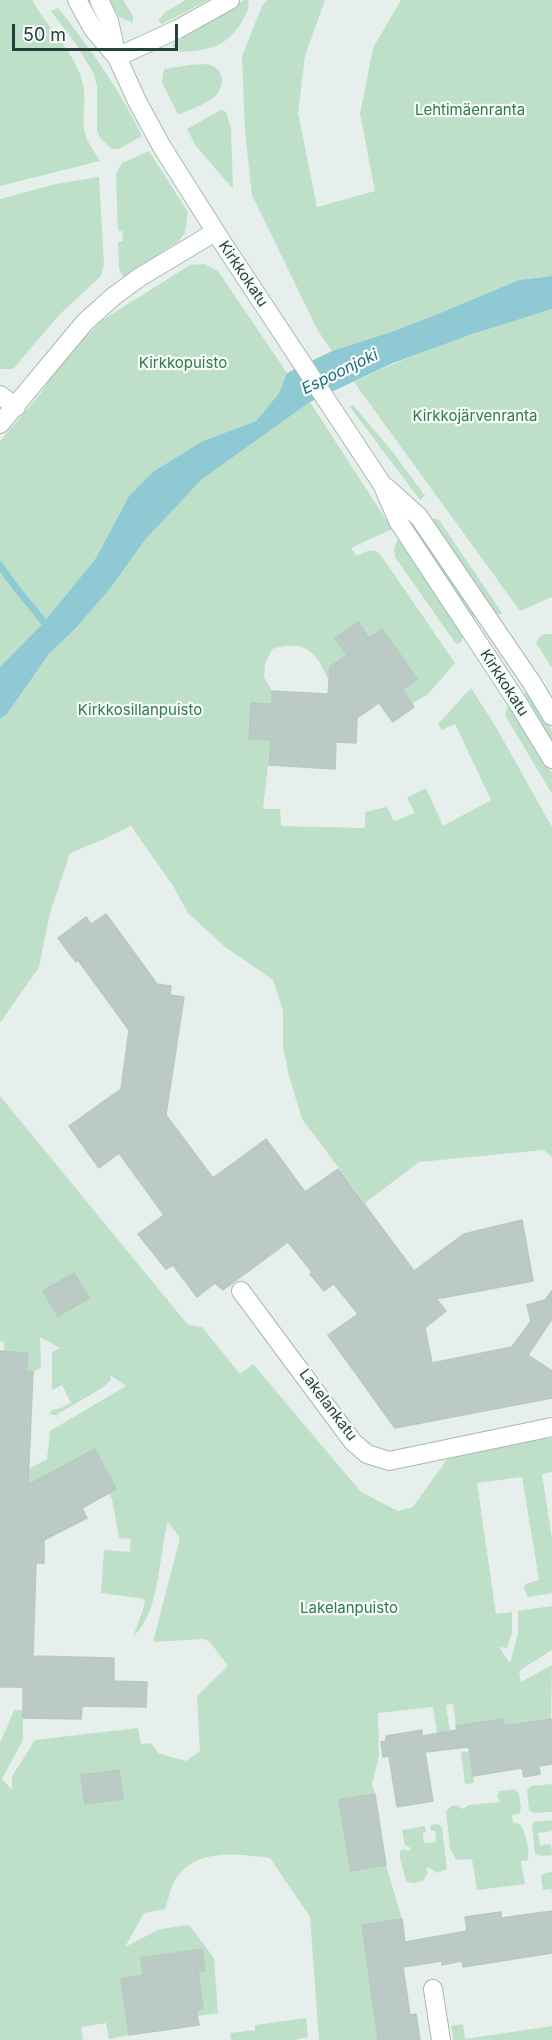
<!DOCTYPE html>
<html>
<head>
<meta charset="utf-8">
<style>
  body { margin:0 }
  #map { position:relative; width:552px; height:2040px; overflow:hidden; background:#e6efeb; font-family:Inter,sans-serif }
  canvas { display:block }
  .scale { position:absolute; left:12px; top:24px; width:166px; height:27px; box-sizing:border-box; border:3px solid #24423a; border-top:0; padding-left:8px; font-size:18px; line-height:21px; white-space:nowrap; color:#24423a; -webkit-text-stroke:4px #f7fbf9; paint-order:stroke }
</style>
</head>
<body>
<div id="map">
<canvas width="552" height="2040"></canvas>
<div class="scale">50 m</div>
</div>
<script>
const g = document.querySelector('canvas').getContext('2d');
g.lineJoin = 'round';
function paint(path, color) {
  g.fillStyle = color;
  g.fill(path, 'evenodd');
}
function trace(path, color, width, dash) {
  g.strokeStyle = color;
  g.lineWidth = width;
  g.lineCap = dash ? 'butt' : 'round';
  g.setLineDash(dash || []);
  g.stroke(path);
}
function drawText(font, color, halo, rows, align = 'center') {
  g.font = font + ' Inter,sans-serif';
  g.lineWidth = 4.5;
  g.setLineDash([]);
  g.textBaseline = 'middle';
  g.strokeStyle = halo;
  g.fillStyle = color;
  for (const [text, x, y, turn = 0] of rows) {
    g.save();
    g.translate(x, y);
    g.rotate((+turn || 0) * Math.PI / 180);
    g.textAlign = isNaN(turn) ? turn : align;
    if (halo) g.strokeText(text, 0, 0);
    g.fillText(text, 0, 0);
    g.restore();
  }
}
const green = new Path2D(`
  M0 0H32C47 27 73 50 82 80 87 96 82 111 84 127 85 140 93 150 100 161L0 186Z
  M109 0H123L133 16V23L119 17Z
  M186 0H208L162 24 159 21V19L167 11Z
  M244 0H248C250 7 247 11 244 18 228 47 210 50 180 52L172 45Z
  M267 0H325L305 56 298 113 317 207 375 191 360 114 373 48 401 0H552V276L519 280 438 314 391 332 332 351 318 331 252 195 245 132 242 56 262 6Z
  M58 8C90 48 120 90 142 136L119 149H112L100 138 97 130V86L93 72 75 43 51 11Z
  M189 65C196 65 206 63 213 66 226 73 224 90 213 98 203 105 190 110 178 115L162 82 164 69Z
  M221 110 226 112 231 128 233 189 196 146 187 129Z
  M149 151 188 212 185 233 178 242 123 277 119 268 118 242 123 241 122 231H118L116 174 122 163Z
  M99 177 104 264 101 276 60 314 13 369H0V199L56 184Z
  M205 264 218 271 287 373 279 393 256 421 203 441 129 496 96 558 44 622 0 667V441L41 393 62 361 101 321 190 265Z
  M552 309V597L520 611 354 382C417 351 485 330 552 309Z
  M310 402 392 529 351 548 357 556C365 552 372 547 380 554L455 663 428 694 412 704 402 690 417 679 382 629 369 638 358 622 335 638 347 655 333 665 329 682C317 652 306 639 272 649L265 664 264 677 272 691V704L249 739 271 740 263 809H280L281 826 365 828V812L387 807 394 821 415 813 407 798 426 788 443 826 491 800 455 724 442 730 438 724 471 688 497 729 552 827V1157L544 1150 419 1162 365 1203 302 1119 289 1076 283 1047V1011L273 980 224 946 188 913 173 886 131 826 104 839 70 853 50 913 39 967 0 1023V719L7 714 49 654 76 628 109 590 145 540 201 480Z
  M353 405 392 451 425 496 420 500 350 407Z
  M434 518 440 521 502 613 499 615 494 612 432 522Z
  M413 528H418L477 615 473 619 469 618 412 531Z
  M398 539 460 627 464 636 460 643 456 644 395 557 394 548Z
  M544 634H552V668L536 643 539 637Z
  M525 693 530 694 552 731V747L522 697Z
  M507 707H512L552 773V794L505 715Z
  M0 1096 188 1325 202 1327 240 1374 253 1364 361 1492 398 1511 413 1507 450 1455 533 1439 552 1438V1472L542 1474 552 1539V1593L528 1597 524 1589 526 1584 539 1580 522 1477 477 1483 496 1614 512 1612V1633L507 1648 499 1647 510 1663 518 1634V1611L552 1606V1650L519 1671 521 1682 552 1665 551 1719 504 1726H456L453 1704 446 1705 450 1732 437 1733 433 1707 378 1713 379 1756 372 1784 375 1794 339 1800 351 1870 386 1865 402 1919 362 1926 378 2040H319L310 1917 270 1858C237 1854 194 1847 174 1882 170 1890 168 1901 165 1909L144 1913 125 1947 160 1929 189 1925 214 1958 218 2013 197 2016 196 2010 203 2008 198 1972 205 1971 201 1949 141 1958 143 1975 121 1979 129 2035 109 2039 106 2023 81 2027 83 2040H0V1743L14 1710H25L23 1716V1740L2 1779 12 1790V1776L35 1740 138 1728 141 1744 151 1743 158 1753 186 1761 200 1751 197 1696 228 1666 210 1642 204 1639 153 1642 180 1538 168 1522C158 1556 161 1611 133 1637L143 1610 145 1599 101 1593 104 1550 130 1552 131 1539 119 1538 112 1499 109 1493 116 1489 95 1449 18 1490 5 1482 47 1459 50 1431 126 1386 110 1375 111 1380 102 1388 56 1415 50 1414 52 1410 61 1408 71 1403 62 1385 52 1390V1352L60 1348 40 1337 41 1368 33 1372H26L27 1353 4 1351V1342L0 1341Z
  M470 1751 474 1783 465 1784 461 1752Z
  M552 1784V1812L533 1813 529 1810 527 1790 531 1786Z
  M514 1789 519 1793 521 1808 519 1814 512 1815 513 1822 520 1824C526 1834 530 1849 528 1860L521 1861 525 1884 477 1890 472 1859 456 1860 450 1848 446 1812 451 1806 457 1805 463 1809 469 1805 500 1802 497 1796 499 1791Z
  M552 1820V1831L538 1833 540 1845 551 1844 552 1855 542 1856 535 1854 532 1825 534 1822Z
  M438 1824 442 1828 447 1869 437 1873 430 1868H426L428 1873 423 1881 413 1883 406 1881 400 1858V1851L403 1849 409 1851 411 1848 405 1845 402 1830 425 1826 426 1832 423 1833 424 1843 436 1842 435 1831H431L430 1825Z
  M552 1872V1894L551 1889 543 1890 541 1876 544 1873Z
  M306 2018 308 2037 295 2040H231L230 2033 255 2030V2025Z
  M463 2024 465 2039 552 2026V2040H454L451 2026Z`);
const water = new Path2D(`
  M552 276V309L473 334 393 363 310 402 201 480 145 540 109 590 76 628 49 654 7 714 0 719V667L44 622 96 558 129 496 153 472 203 441 256 421 279 393 287 373 332 351 391 332 438 314 519 280Z`);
const stream = new Path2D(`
  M0 565C14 588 33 607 49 629`);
const building = new Path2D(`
  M358 622 369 638 382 629 417 679 402 690 414 707 393 722 379 703 357 718 356 743 336 742 335 769 269 765 271 740 249 739 251 703 272 704V691L328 694 330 667 347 655 335 638Z
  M106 914 157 984 171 986 170 995 184 997 166 1115 213 1178 266 1139 305 1192 338 1169 414 1271 464 1234 522 1220 533 1281 436 1299 446 1311 425 1328 432 1363 512 1347 531 1321 527 1305 545 1300 552 1291V1319L528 1355 552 1371V1398L395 1428 328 1335 358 1314 334 1284 324 1291 310 1274 312 1272 288 1242 223 1290 215 1283 197 1297 173 1265 166 1269 138 1234 164 1215 119 1153 99 1168 69 1126 121 1089 129 1030 78 960 76 962 58 938 86 917 91 924Z
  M74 1273 89 1298 58 1316 43 1291Z
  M0 1351 28 1353 26 1372H33L28 1485 95 1449 116 1489 82 1508 87 1518 44 1540V1563H36L33 1656 114 1658V1681L147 1682 146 1707 82 1706 81 1719 23 1718V1687H0Z
  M503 1719 504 1726 552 1719V1764L539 1766 540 1774 524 1777 522 1768 473 1776 469 1747 425 1752 433 1801 397 1807 389 1756 383 1757 381 1742 386 1741V1736L422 1730V1736L457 1730 456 1726Z
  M119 1770 123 1799 85 1804 81 1775Z
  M375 1794 386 1865 351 1871 339 1800Z
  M552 1911V1953L463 1967 462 1961 442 1965V1961L403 1967 410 2015 416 2014 420 2040H378L362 1925 402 1919 405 1942 467 1931 465 1917 501 1912V1918Z
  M202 1949 205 1971 198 1972 203 2009 196 2010 199 2025 129 2035 121 1979 143 1975 141 1958Z`);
const minor = new Path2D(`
  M117 57 178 29 230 0
  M0 395 16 407
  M0 424 85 322 114 296 140 277 215 232
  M241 1291 353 1442 367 1454 389 1461 552 1427
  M433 1989 441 2040`);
const secondary = new Path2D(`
  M77 0 93 29 114 54
  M99 0 109 21 117 57 137 101 162 147 222 242 382 484 398 521 518 703 552 759
  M387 488 419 517 532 683 552 716`);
const parkNames = [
  ["Lehtimäenranta",470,110],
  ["Kirkkopuisto",183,363],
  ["Kirkkojärvenranta",475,416],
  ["Kirkkosillanpuisto",140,710],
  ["Lakelanpuisto",349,1608]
];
const streetNames = [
  ["Kirkkokatu",243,274,56],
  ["Kirkkokatu",504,683,57],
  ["Lakelankatu",328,1405,53]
];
const waterNames = [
  ["Espoonjoki",340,372,-26]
];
paint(green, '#bfe0c8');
paint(water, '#8ec9d4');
trace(stream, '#8ec9d4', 7);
paint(building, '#bbcac4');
trace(building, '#b8c9c2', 1.5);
trace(minor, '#a8b8b2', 20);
trace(secondary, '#a4bbb3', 20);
trace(minor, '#fff', 18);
trace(secondary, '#fff', 18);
drawText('15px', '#2d7a4b', '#f7fbf9', parkNames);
drawText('15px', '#24423a', '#f7fbf9', streetNames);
drawText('italic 16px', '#1c6f80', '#f7fbf9', waterNames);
</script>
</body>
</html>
